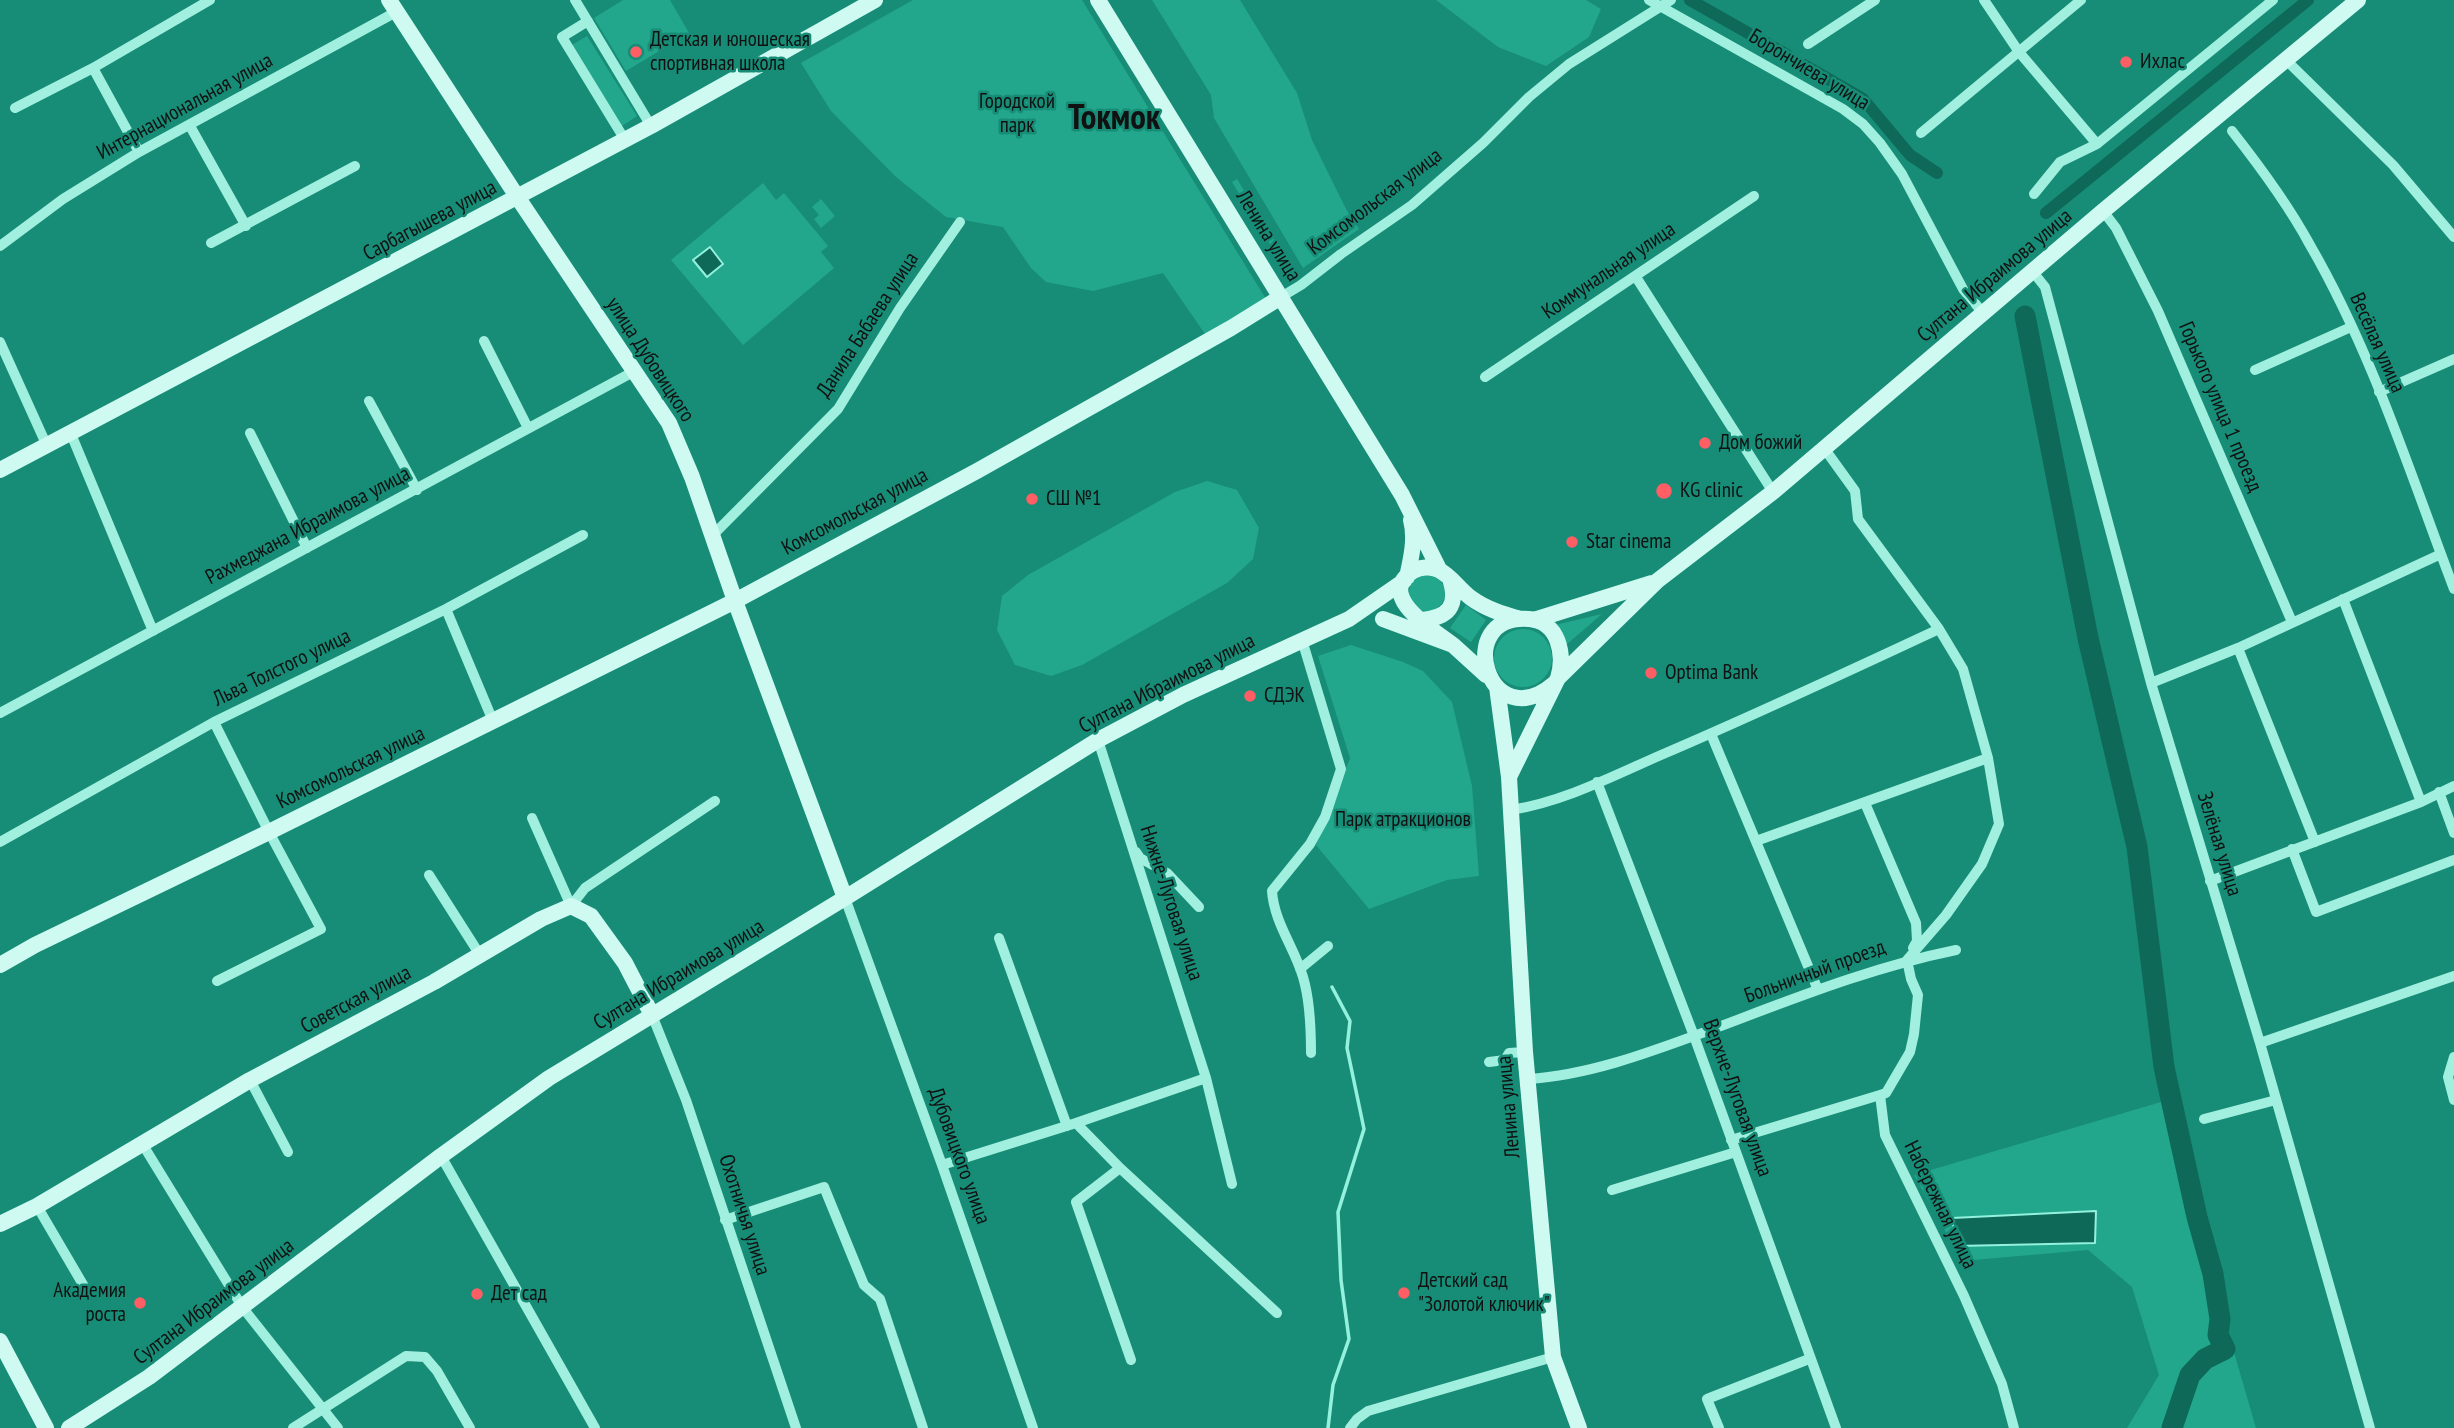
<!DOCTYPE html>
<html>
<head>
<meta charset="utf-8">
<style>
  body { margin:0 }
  canvas { display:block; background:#178c76 }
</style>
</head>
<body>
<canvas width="2454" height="1428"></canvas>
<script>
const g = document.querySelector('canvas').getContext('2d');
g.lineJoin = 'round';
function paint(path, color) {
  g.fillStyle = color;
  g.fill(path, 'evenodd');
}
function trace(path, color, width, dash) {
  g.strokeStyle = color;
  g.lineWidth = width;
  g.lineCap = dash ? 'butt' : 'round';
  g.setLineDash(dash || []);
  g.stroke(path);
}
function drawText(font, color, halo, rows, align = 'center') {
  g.font = font + ' "PT Sans Narrow",sans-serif';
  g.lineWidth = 5;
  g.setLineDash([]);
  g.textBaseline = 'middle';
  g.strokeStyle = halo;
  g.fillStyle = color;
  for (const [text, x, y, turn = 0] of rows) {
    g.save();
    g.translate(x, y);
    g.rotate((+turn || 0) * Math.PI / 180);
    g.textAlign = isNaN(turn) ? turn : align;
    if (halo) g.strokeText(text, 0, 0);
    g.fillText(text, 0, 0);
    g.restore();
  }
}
const green = new Path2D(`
  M623 0H670L689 33 626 71 594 18Z
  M913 0H1082L1266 299 1205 334 1163 273 1093 291 1046 282 1031 268 1003 227 946 217 896 177 831 111 801 63Z
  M1152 0H1240L1297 93 1312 140 1346 209 1359 229 1303 268 1214 118 1211 95Z
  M1436 0H1586L1601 9 1589 37 1546 66 1498 47Z
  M587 36 637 116 622 126 572 45Z
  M1237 179 1281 251 1276 254 1232 182Z
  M763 183 776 200 784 193 828 246 821 252 834 268 743 345 671 260Z
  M821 199 835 216 821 228 814 219 819 215 812 207Z
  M1207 481 1237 490 1259 528 1253 559 1227 583 1082 665 1051 676 1015 665 997 630 1002 596 1028 575 1175 492Z
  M1409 593a18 18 0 1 1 36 0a18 18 0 1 1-36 0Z
  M1466 605 1486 620 1471 642 1450 628Z
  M1602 614 1566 645 1563 634 1555 625Z
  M1494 658a29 29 0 1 1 58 0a29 29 0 1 1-58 0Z
  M1351 645 1403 662 1423 671 1452 702 1472 786 1479 876 1447 880 1369 909 1316 845 1350 758 1318 656Z
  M2161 1102 2256 1428H2127L2159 1375 2132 1287 2088 1250 1962 1261 1914 1175Z`);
const water = new Path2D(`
  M710 247 723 264 707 277 693 260Z
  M2096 1211 2095 1243 1957 1246 1952 1218Z`);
const stream = new Path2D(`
  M1328 1428 1333 1385 1349 1339 1341 1280 1338 1212 1364 1129 1347 1048 1350 1021 1332 987`);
const canal = new Path2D(`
  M1690 0 1787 55
  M1804 65 1863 99 1910 155 1937 173
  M2046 213 2308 0`);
const river = new Path2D(`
  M2025 316 2088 638 2137 847 2164 1067 2197 1217 2213 1274 2220 1319 2218 1335 2225 1349 2205 1359 2190 1375 2172 1428`);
const street = new Path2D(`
  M575 0 651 126
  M1649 0 1843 109 1863 124 1880 143 1902 174 1963 289 1983 313
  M1984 0 2019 52 2097 144
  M588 21 562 37 625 140
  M1808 44 1875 0
  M2286 60 2393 165 2454 237
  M93 68 139 152
  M15 108 93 68 210 0
  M190 126 246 226
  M2232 131C2258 164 2290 208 2310 245 2372 352 2410 473 2454 589
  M1921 133 2081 0
  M2034 194 2060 162 2097 144 2273 0
  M2103 211 2116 228 2158 311 2292 622
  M211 243 355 166
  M0 246 63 199 139 152 396 12
  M2033 272 2045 287 2151 683 2260 1043 2370 1428
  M1636 277 1773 492
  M1281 297 1301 285 1341 254 1412 205 1483 143 1529 97 1569 64 1671 0
  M484 341 528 428
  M0 342 47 446
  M2255 370 2351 327
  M1485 377 1754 196
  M2379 392 2454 359
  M369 401 417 490
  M250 433 307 548
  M71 434 153 631
  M1824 448 1855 491 1858 519 1939 629 1963 669 1988 758 1999 824 1982 864 1946 915 1907 960
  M713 535 838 409 900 308 960 222
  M2343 599 2421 802
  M446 609 493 721
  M1302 640 1341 769 1325 817 1310 844 1272 891C1274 922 1294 947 1303 977 1310 1000 1311 1029 1311 1053
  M2238 648 2315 842
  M2151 683 2238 648 2441 554
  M0 713 633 372
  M214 722 269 832 321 929 217 981
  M1711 734 1818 990
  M1098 740 1206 1078 1232 1184
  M1597 782 1694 1036 1836 1428
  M2439 792 2454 833
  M1865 803 1916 923 1917 941 1913 948
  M1511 810C1563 802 1613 776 1661 755 1755 715 1847 672 1939 629
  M532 818 571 906 585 888 715 801
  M1756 841 1988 758
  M0 842 214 722 446 609 583 535
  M2292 849 2316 912 2454 860
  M1136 852 1140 858 1167 873 1199 907
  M429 875 480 955
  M2210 881 2421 802 2454 786
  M845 898 942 1165 1033 1428
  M999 938 1067 1126
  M1907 960 1911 979 1918 995 1914 1034 1910 1052 1886 1093 1880 1095 1885 1135 1964 1296 2002 1384 2014 1428
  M1300 969 1328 946
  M652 1015 686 1100 796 1428
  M2260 1043 2454 976
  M2454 1057 2448 1077 2454 1100
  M1489 1062 1505 1060 1509 1053 1525 1052
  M1528 1079C1591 1075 1653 1051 1713 1029 1793 999 1872 967 1956 950
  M250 1080 288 1152
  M2204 1119 2276 1100
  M1076 1123 1206 1078
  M1731 1140 1880 1095
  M143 1145 243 1308 338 1428
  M441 1156 595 1428
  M942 1165 1076 1123 1120 1168 1277 1313
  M1120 1168 1076 1202 1131 1360
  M1612 1190 1736 1152
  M37 1206 85 1288
  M725 1220 824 1187 864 1285 880 1299 923 1428
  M293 1428 406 1356 425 1357 437 1371 470 1428
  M1350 1428 1357 1419 1368 1411 1553 1357
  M1719 1428 1707 1399 1809 1359`);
const secondary = new Path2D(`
  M389 0 518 198 669 423 692 477 735 601 845 898
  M1098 0 1402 495 1439 569
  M0 470 651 126 875 0
  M1407 577C1411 559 1416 538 1411 520
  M1383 619 1453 645 1486 675
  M1421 620C1448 618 1459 606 1450 579
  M1534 620 1652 583
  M1453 645C1435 631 1374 596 1413 571 1420 567 1431 566 1439 570 1451 576 1460 590 1471 598 1486 609 1503 614 1520 619
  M1558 678 1657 581 1773 492 2103 211 2358 0
  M1497 687 1509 777 1525 1052 1553 1357 1579 1428
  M1509 777 1558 678C1565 655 1559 621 1529 619 1451 613 1488 741 1555 683
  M0 965 35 945 269 832 735 601 977 471 1231 328 1281 297
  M0 1224 37 1206 250 1080 434 982 541 919 571 906 591 916 625 963 652 1015
  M0 1341 46 1428
  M69 1428 149 1377 441 1156 549 1078 845 898 1098 740 1183 695 1349 619 1404 581`);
const markers = [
  [636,52,7,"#ff5e64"],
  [2126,62,7,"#ff5e64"],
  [1705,443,7,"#ff5e64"],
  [1664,491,9,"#ff5e64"],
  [1032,499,7,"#ff5e64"],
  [1572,542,7,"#ff5e64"],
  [1651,673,7,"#ff5e64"],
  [1250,696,7,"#ff5e64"],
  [1404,1293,7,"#ff5e64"],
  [477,1294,7,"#ff5e64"],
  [140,1303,7,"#ff5e64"]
];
const poiNames = [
  ["Детская и юношеская",650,40],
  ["спортивная школа",650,64],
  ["Ихлас",2140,62],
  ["Дом божий",1719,443],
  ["KG clinic",1680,491],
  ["СШ №1",1046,499],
  ["Star cinema",1586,542],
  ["Optima Bank",1665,673],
  ["СДЭК",1264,696],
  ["Детский сад",1418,1281],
  ["\"Золотой ключик\"",1418,1305],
  ["Академия",126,1291,"right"],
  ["роста",126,1315,"right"],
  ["Дет сад",491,1294]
];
const streetNames = [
  ["Борончиева улица",1809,70,31],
  ["Интернациональная улица",185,107,-29],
  ["Комсомольская улица",1375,202,-37],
  ["Сарбагышева улица",430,221,-28],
  ["Ленина улица",1268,236,58],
  ["Коммунальная улица",1609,271,-34],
  ["Султана Ибраимова улица",1995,276,-40],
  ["Данила Бабаева улица",868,325,-57],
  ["Весёлая улица",2377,343,66],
  ["улица Дубовицкого",650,360,57],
  ["Горького улица 1 проезд",2220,407,67],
  ["Комсомольская улица",855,512,-28],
  ["Рахмеджана Ибраимова улица",308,526,-28],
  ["Льва Толстого улица",282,668,-26],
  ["Султана Ибраимова улица",1167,684,-27],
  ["Комсомольская улица",351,768,-26],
  ["Зелёная улица",2219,844,73],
  ["Нижне-Луговая улица",1171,903,72],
  ["Больничный проезд",1815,972,-20],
  ["Султана Ибраимова улица",679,975,-31],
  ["Советская улица",356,1000,-28],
  ["Верхне-Луговая улица",1737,1098,70],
  ["Ленина улица",1509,1107,-95],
  ["Дубовицкого улица",959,1156,70],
  ["Набережная улица",1940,1205,64],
  ["Охотничья улица",744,1215,72],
  ["Султана Ибраимова улица",214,1302,-37]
];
const parkNames = [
  ["Городской",1017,102],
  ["парк",1017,126],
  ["Парк атракционов",1403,820]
];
const townNames = [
  ["Токмок",1114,119]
];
paint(green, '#22a78d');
paint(water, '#0f6959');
trace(water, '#93f1de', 2);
trace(stream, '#93f1de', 3.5);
trace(canal, '#0f6959', 12);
trace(river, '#0f6959', 21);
trace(street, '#a0efdf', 10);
trace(secondary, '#cefaf2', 16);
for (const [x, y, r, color] of markers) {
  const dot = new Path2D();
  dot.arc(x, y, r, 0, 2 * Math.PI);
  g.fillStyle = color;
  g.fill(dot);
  trace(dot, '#178c76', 2.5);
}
drawText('21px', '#111', '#178c76', poiNames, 'left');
drawText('21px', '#111', '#178c76', streetNames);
drawText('21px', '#111', '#178c76', parkNames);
drawText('bold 35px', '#111', '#178c76', townNames);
</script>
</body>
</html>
